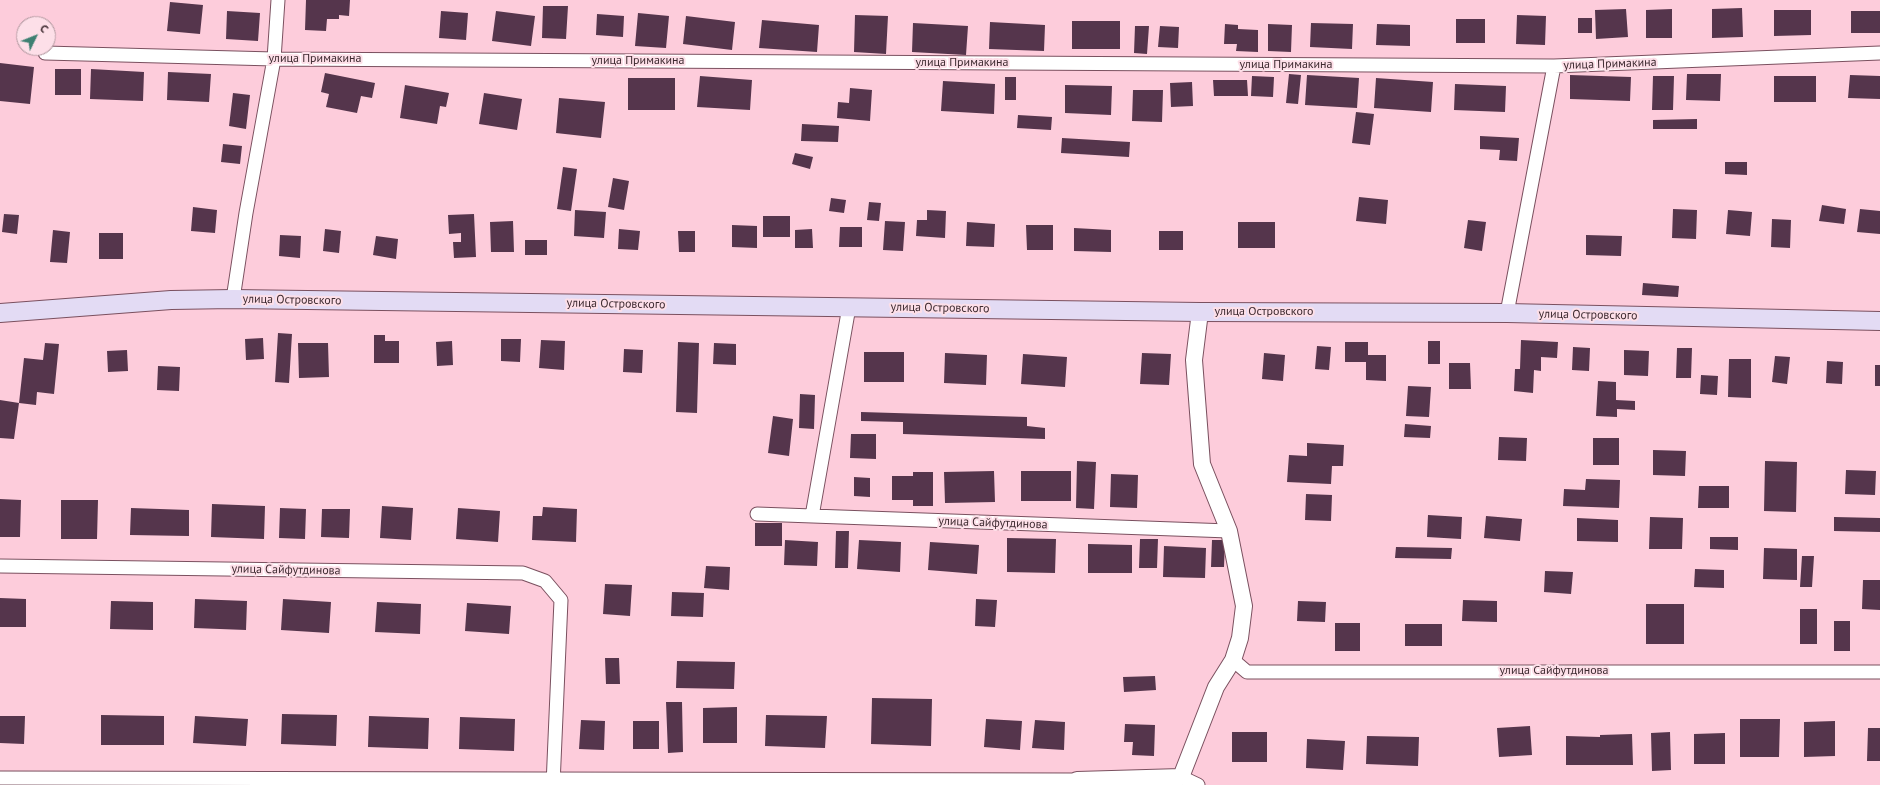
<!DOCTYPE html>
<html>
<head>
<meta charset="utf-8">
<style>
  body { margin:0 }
  #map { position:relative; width:1880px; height:785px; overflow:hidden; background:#fdccdb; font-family:"PT Sans",sans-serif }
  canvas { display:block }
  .north { position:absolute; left:16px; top:16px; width:40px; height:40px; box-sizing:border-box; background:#fddfe8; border:1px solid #b0979e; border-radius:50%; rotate:47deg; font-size:11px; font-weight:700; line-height:16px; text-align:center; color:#3d2a30 }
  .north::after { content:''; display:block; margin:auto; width:14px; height:18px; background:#3e8072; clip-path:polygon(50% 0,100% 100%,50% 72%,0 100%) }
</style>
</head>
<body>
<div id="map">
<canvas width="1880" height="785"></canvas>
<div class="north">С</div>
</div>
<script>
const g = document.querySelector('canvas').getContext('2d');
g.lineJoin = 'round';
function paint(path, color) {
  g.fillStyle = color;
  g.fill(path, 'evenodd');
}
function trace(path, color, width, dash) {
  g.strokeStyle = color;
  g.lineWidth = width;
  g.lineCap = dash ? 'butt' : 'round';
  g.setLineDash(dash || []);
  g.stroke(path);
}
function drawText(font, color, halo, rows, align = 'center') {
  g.font = font + ' "PT Sans",sans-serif';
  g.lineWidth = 4;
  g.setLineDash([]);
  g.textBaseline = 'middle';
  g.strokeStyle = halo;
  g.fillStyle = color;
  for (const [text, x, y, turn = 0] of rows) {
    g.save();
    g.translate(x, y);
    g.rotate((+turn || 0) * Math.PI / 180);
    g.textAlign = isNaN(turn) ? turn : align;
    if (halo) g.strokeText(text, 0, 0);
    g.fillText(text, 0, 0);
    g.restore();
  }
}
const building = new Path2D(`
  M306 0H350L349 16 339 15V19H327L326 31 305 30Z
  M170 2 203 5 200 34 167 31Z
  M543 6H568L566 39 542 38Z
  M1742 8 1743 37 1712 38V9Z
  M1626 9 1628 37 1596 39 1595 10Z
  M1672 9V38H1646V10Z
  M1774 10H1811V35L1774 36Z
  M227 11 260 13 258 41 226 39Z
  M441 11 468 13 466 40 439 38Z
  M496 11 535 16 531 46 492 41Z
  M1851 11H1880V33H1851Z
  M638 13 669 16 666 48 635 46Z
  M597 14 624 16 623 37 596 35Z
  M855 15 888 16 886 54 854 52Z
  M1517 15 1546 16 1545 45 1516 44Z
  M686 16 735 22 732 50 683 44Z
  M1578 18H1592V33H1578Z
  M1456 19H1485V43H1456Z
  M762 20 819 25 817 52 759 48Z
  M1072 21H1120V49H1072Z
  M990 22 1045 25 1044 51 989 49Z
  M913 23 968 26 966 55 912 52Z
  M1311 23 1353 24 1352 49 1310 47Z
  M1225 24 1238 25V29L1258 30V52L1236 51 1237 44H1224Z
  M1268 24 1292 25 1291 52 1268 51Z
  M1377 24 1410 25V46L1376 45Z
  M1135 26H1149L1147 54 1134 53Z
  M1160 26 1179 27 1178 48 1158 47Z
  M0 63 34 67 30 104 0 101Z
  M55 69H81V95H55Z
  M91 69 144 72 143 101 90 99Z
  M168 72 211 74 209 102 167 100Z
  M325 73 375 83 372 98 361 96 357 113 326 107 329 94 321 92Z
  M1289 74 1301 75 1298 104 1286 103Z
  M1687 74H1721L1720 101 1686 100Z
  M1307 75 1359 78 1357 108 1305 105Z
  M1570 75 1631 77 1630 101 1570 99Z
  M1850 75 1880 76V99L1848 98Z
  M700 76 752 80 750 110 697 107Z
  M1252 76 1274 77 1273 97 1251 96Z
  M1653 76H1674L1673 110H1652Z
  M1774 76H1816V102H1774Z
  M1005 77H1016V100H1005Z
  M628 78H675V110H628Z
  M1376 78 1433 82 1431 112 1374 108Z
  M1213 80H1247L1248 96H1214Z
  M943 81 995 84 994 114 941 111Z
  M1192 82 1193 106 1171 107 1170 83Z
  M1455 84 1506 86 1505 112 1454 110Z
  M405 85 449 93 446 107 440 106 437 124 400 118Z
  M1065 85 1112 86 1111 115 1065 113Z
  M850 88 872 90 870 121 837 118 838 102 849 103Z
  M1133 90H1163L1162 122 1132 121Z
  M233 93 250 95 246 129 229 126Z
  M484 93 522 99 517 130 479 124Z
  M559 98 605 102 601 138 556 133Z
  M1356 112 1374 114 1370 145 1352 143Z
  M1018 115 1052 117 1051 130 1017 128Z
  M1697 119V129H1653V120Z
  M802 124 839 126 838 142 801 141Z
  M1480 136 1519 138 1517 161 1499 160 1500 150 1480 149Z
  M1062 138 1130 142 1129 157 1061 153Z
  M223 144 242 146 240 164 221 162Z
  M795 153 813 157 810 169 792 164Z
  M1725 162H1747V175L1725 174Z
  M563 167 577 169 571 211 557 209Z
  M613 178 629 181 624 210 608 207Z
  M1359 197 1388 200 1386 224 1356 221Z
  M831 198 846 200 844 213 829 211Z
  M869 202 881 203 879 221 867 220Z
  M1822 205 1846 209 1844 224 1819 221Z
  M193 207 217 210 215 233 191 231Z
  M1673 209 1697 210 1696 239 1672 238Z
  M1860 209 1880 211V234L1857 232Z
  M575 210 606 212 604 238 574 236Z
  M927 210 946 211 945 238 916 236 917 220H927Z
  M1728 210 1752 212 1750 236 1726 234Z
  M4 214 19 215 17 234 2 232Z
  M474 214 476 257 454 258 453 242H461V233L449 234 448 215Z
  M763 216H790V237H763Z
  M1772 219 1791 220 1790 248 1771 247Z
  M1468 220 1486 222 1482 251 1464 248Z
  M513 221 514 252H491L490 222Z
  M885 221 905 222 903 251 883 250Z
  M967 222 995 224 994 247 966 246Z
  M1238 222H1275V248H1238Z
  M732 225 757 226V248L732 247Z
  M1026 225H1053V250H1027Z
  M840 227H862V247H839Z
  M1074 228 1111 230V252L1074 251Z
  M325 229 341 231 339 253 323 251Z
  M619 229 640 231 638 250 618 249Z
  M812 229 813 248H795V230Z
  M53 230 70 232 67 263 50 262Z
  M678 231H695V252H679Z
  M1159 231H1183V250H1159Z
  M99 233H123V259H99Z
  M280 235 301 236 300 258 279 256Z
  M1586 235 1622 236 1621 256 1586 255Z
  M376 236 398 239 396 259 373 255Z
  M525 240H547V255H525Z
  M1643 283 1679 286 1678 297 1642 295Z
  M278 333 292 334 289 383 275 382Z
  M374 335H385V341H399V363H374Z
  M263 338 264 359 246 360 245 339Z
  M501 339H521L520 362 501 361Z
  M541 340 565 341 564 370 539 368Z
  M1521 340 1558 342 1557 358 1541 357V371L1534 370 1533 393 1514 391 1515 369H1520Z
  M452 341 453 365 437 366 436 342Z
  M1428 341H1440V364H1428Z
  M678 342 699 343 697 413 676 412Z
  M1345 342H1368V355H1386V381L1366 380V362H1345Z
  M45 343 59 344 54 394 37 392 36 405 19 403 24 358 43 360Z
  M298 343H328L329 377 299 378Z
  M714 343 736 344V365L713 364Z
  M1317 346 1331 347 1329 370 1315 369Z
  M1573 347 1590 348 1589 371 1572 370Z
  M1677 348H1692L1691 378H1676Z
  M624 349 643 350 642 373 623 372Z
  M127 350 128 371 108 372 107 351Z
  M1624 350 1649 351 1648 376 1624 375Z
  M864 352H904V382H864Z
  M945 353 987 355 986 385 944 383Z
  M1142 353 1171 354 1169 385 1140 384Z
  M1264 353 1285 355 1283 381 1262 379Z
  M1023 354 1067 357 1065 387 1021 384Z
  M1775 356 1790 357 1787 384 1772 382Z
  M1729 359H1751V398L1728 397Z
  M1827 361 1843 362 1842 384 1826 383Z
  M1449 363H1470L1471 389H1449Z
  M1875 365H1880V386H1875Z
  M158 366 180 367 179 391 157 390Z
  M1701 375 1718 376 1717 395 1700 394Z
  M1598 381 1616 382V400L1635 401V410L1617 409V417L1596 416Z
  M1408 386 1431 387 1429 417 1406 416Z
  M800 394 815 395 814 429 799 428Z
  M0 400 19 403 14 439 0 438Z
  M861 412 1027 417V426L1045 428V439L903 434V422L861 421Z
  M773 416 793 419 789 456 768 453Z
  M1405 424 1431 426 1430 438 1404 437Z
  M851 434H876V459L850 458Z
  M1499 437 1527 438 1526 461 1498 460Z
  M1593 438H1619V465H1593Z
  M1307 443 1344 445 1343 466H1332L1331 484 1287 482 1289 455 1307 456Z
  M1653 450 1686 451 1685 476 1653 475Z
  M1077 461 1096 462 1094 509 1076 508Z
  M1765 461 1797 462 1796 512 1764 511Z
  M1846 470 1876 471 1875 495 1845 494Z
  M994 471 995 502 945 503 944 472Z
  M1021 471H1071V501H1021Z
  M913 472H933V506H913V500H892V476H913Z
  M1111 474 1138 475 1137 508 1110 507Z
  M854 477 870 478V497L854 496Z
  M1586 479 1620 480 1619 508 1563 506 1564 489 1585 490Z
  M1699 486H1729V508H1698Z
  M1306 494 1332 495 1331 521 1305 520Z
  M0 499 21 500 20 537H0Z
  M61 500H98L97 539H61Z
  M212 504 265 506 264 539 211 537Z
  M382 506 413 508 411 540 380 538Z
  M543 507 577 509 576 542 532 540 533 516H542Z
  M131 508 189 510V536L130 535Z
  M280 508 306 509 305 539 279 538Z
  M458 508 500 511 498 542 456 539Z
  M322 509H350L349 538 321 537Z
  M1428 515 1462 517 1461 539 1427 537Z
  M1486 516 1522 519 1520 541 1484 538Z
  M1650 517 1683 518 1682 549H1649Z
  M1834 517 1880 518V532L1834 531Z
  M1577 518 1618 520V542L1577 541Z
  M755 523H782V546H755Z
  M836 531H849L848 568H835Z
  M1710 537H1738V550L1710 549Z
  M1007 538 1056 539 1055 573 1007 572Z
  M1140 539H1158L1157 568H1139Z
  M785 540 818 542 817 566 784 565Z
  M859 540 901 542 900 572 857 569Z
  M1212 540H1225L1224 567H1211Z
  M930 542 979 545 977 574 928 570Z
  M1088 544 1132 545V573H1088Z
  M1164 546 1206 548 1205 578 1163 577Z
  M1396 547 1452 548 1451 559 1395 558Z
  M1764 548 1797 549V580L1763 579Z
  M1802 556H1814L1812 587H1800Z
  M706 566 730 567 729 590 704 588Z
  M1695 569 1724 570V588L1694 587Z
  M1545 571 1573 572 1571 594 1544 592Z
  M1863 580H1880V610L1862 609Z
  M605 584 632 585 630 616 603 614Z
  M672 592 704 593 703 617 671 616Z
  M0 598 26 599V627H0Z
  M195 599 247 601 246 630 194 628Z
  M283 599 331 602 329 633 281 630Z
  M976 599 997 600 995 627 975 626Z
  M1463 600 1497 601V622L1462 621Z
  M111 601 153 602V630L110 629Z
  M1298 601 1326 602 1325 622 1297 621Z
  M377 602 421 604 420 634 375 632Z
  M467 603 511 606 509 634 465 631Z
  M1646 604H1684V644H1646Z
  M1800 609H1817V644H1800Z
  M1834 621H1850V651H1834Z
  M1335 623H1360V651H1335Z
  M1405 624H1442V646H1405Z
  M605 658H619L620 684H606Z
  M677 661 735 662 734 689 676 688Z
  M1155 676 1156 690 1124 692 1123 677Z
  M872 698 932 699 931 746 871 744Z
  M666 702H682L683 752 668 753Z
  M737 707V743H703V708Z
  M282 714 337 715 336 746 281 744Z
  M101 715 164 716V745H101Z
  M766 715 827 716 825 748 765 746Z
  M0 716H25L24 744 0 743Z
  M195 716 248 719 246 746 193 743Z
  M369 716 429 718 428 749 368 747Z
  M460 717 515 719 514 751 459 749Z
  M986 719 1022 721 1020 750 984 747Z
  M1740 719H1780L1779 757H1740Z
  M581 720 605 721 604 750 579 749Z
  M1035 720 1065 722 1064 750 1032 748Z
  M633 721H659V749H633Z
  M1835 721V756L1804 757V722Z
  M1125 724 1155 725 1154 756 1132 755 1133 742H1124Z
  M1530 726 1532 755 1499 757 1497 728Z
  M1868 728H1880V761H1867Z
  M1232 732H1267V762H1232Z
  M1670 732 1671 770 1652 771 1651 733Z
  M1725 733V764H1694V734Z
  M1632 734 1633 765H1566V736L1600 737V735Z
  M1367 736 1419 737 1418 766 1366 764Z
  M1307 739 1345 741 1343 770 1306 768Z`);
const minor = new Path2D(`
  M45 53 274 59 1554 66 1880 53
  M233 299 246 213 274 59 278 0
  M1507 313 1554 66
  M757 514 1229 531
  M812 516 849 307
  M0 566 523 573 545 581 561 600 553 785
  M1233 660 1247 672H1880
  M1181 777 1198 785
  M0 778 1077 780`);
const tertiary = new Path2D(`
  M1077 785V780L1181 777 1216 687 1233 660 1240 638 1244 606 1229 531 1202 464 1194 360 1200 312`);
const secondary = new Path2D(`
  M0 313 171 300 233 299 1200 312 1507 313 1880 321`);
const streetNames = [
  ["улица Примакина",315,59],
  ["улица Примакина",638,61],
  ["улица Примакина",962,63],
  ["улица Примакина",1610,64,-2],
  ["улица Примакина",1286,65],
  ["улица Островского",292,300,1],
  ["улица Островского",616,304,1],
  ["улица Островского",940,308,1],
  ["улица Островского",1264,312],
  ["улица Островского",1588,315,1],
  ["улица Сайфутдинова",993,523,2],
  ["улица Сайфутдинова",286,570,1],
  ["улица Сайфутдинова",1554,671]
];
paint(building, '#55354c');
trace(minor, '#7a505f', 15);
trace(tertiary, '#7a505f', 18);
trace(secondary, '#7a505f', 20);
trace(minor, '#fff', 13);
trace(tertiary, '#fff', 16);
trace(secondary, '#e3dbf4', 18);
drawText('12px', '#3d2a30', '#fddfe8', streetNames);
</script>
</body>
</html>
